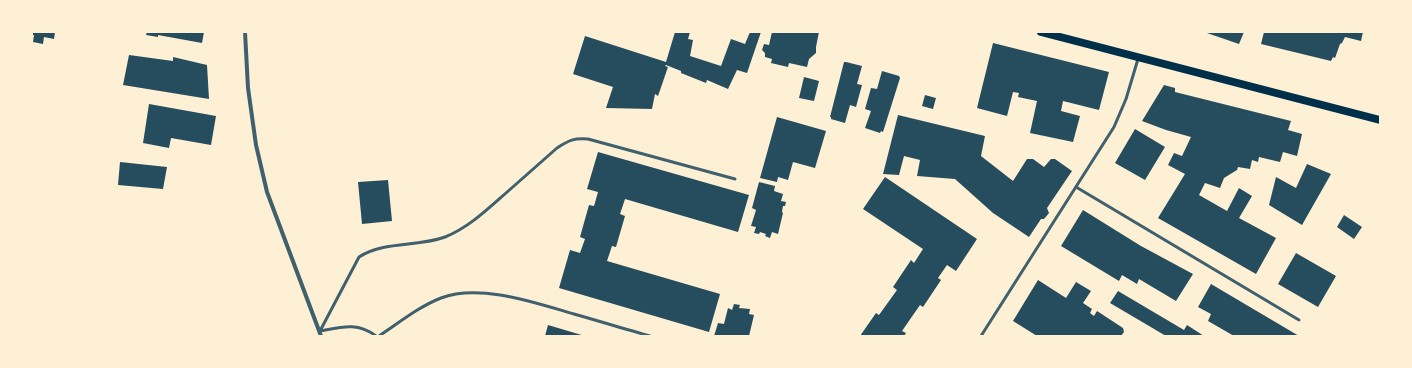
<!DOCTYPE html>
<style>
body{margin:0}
#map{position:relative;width:1412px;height:368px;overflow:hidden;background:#fdf0d5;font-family:"Asap Condensed",sans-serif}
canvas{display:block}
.frame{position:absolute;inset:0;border:33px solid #fdf0d5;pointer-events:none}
</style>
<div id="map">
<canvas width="1412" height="368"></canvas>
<div class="frame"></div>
</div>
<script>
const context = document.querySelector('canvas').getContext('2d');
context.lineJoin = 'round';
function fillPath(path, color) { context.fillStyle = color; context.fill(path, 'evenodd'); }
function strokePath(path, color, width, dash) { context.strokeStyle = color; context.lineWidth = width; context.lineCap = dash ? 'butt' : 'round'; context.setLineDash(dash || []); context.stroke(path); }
const building = new Path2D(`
 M32,32H55L54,39L44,37L43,44L33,42L34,35H32Z
 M147,32H204L202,43L158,35V37L146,35Z
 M675,32H690L688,39L693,40L690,56L721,66L731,39L745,44L750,32H761L747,73L737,70L728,89L707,80L706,83L681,73V71L666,65L665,66L668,67L658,96L655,94L652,109L606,108L613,87L573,74L585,36L666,62Z
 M772,32H819L816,47V53L809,59L807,67L789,63L788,67L771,63L772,59L765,57V53L762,50L764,44L769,45Z
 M1204,32H1244L1239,44Z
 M1264,32H1363L1361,41L1345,37L1342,43L1340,44L1335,58L1333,57L1331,61L1261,44Z
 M993,43L1109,72L1099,110L1063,101L1061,111L1080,116L1073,142L1030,133L1037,101L1018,97L1019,93L1013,92L1007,116L977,108Z
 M129,55L173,61V57L207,65L209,99L123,85Z
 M844,62H846L862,66L857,84L862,85L856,107L850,105L845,123L831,119V117H830Z
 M882,71L899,76L900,78L883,132L881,131L880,133L865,128L871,111L865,109L871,88L877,89Z
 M804,77L819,81L814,101L799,98Z
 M1164,85L1175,88V92L1291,121L1288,130L1302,134L1297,156L1283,152L1280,162L1259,157L1258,162L1252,160L1250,169L1238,167L1237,170L1224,178L1220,188L1205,183L1199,195L1227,211L1239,188L1252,196L1239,218L1276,238L1256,274L1158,218L1185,174L1168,165L1174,153L1182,156L1191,137L1166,130L1142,121Z
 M925,95L936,98L933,109L922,106Z
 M149,104L216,116L211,145L171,138L169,148L143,143Z
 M898,115L985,136L981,156L1013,181L1027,159H1033L1044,167L1051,159H1055L1072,171L1047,208L1049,213L1044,219H1041L1029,237L993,213L955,179L917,176L920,160L904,156L899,175L883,174Z
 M777,117L826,131L815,168L793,162L788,180L778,177L777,182L760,178Z
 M1135,129L1165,147L1145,180L1115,163Z
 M598,152L749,195L738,232L625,199L620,214L625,216L616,247L612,246L607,261L720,294L709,332L559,288L570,250L580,253L585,239L580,237L589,205L594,206L598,192L587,189Z
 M120,162L167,167L163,189L118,185Z
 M1307,164L1331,174L1302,225L1269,205L1276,177L1296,188Z
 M885,177L977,239L956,271L947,265L938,278L941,280L923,307L920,305L902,331L906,333L904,336H860L876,313L879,315L897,290L893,287L911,260L914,263L923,249L863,209Z
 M388,180L392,221L362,224L358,182Z
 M759,182L775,186L774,191L783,194L781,201L786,202L785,206H783L782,212L783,213L778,234L772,232L770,238L765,236L766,234L760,232L759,234L754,233L756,227L751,226L756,210L752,208Z
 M1083,210L1141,246L1193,274L1176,301L1139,279L1137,284L1122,275L1119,281L1061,246Z
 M1344,215L1362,227L1354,239L1337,227Z
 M1296,253L1336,276L1318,307L1278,284Z
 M1038,280L1066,298L1076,282L1091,291L1083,303L1092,309L1090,313L1094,316L1097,311L1123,328L1124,332L1121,336H1037L1013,321Z
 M1211,284L1299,336H1234L1208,321L1211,314L1198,307Z
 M1118,291L1184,330L1187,325L1204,336H1166L1110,303Z
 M734,304L740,305L739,308L750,309L749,314L754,315L749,336H714L718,323L724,324L728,308L732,310Z
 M548,325L585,336H545Z`);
const service = new Path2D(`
 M1076,187L1299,320
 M320,331L359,257C383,241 418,247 445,237C468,228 488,209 506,193C523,178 540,163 557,148C569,140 574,138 588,139L735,179
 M320,331C342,327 357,322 376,336
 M379,336C399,323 418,307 441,298C479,283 536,303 574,314C599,321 624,329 650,336
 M981,336L1114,127L1126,99L1138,59`);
const minor = new Path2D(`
 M245,32L248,88L256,145L267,192L321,336`);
const secondary = new Path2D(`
 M1041,32L1380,120`);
fillPath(building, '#264d5e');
strokePath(service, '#3f606c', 3);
strokePath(minor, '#3f606c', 4);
strokePath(secondary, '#003049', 8);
</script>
